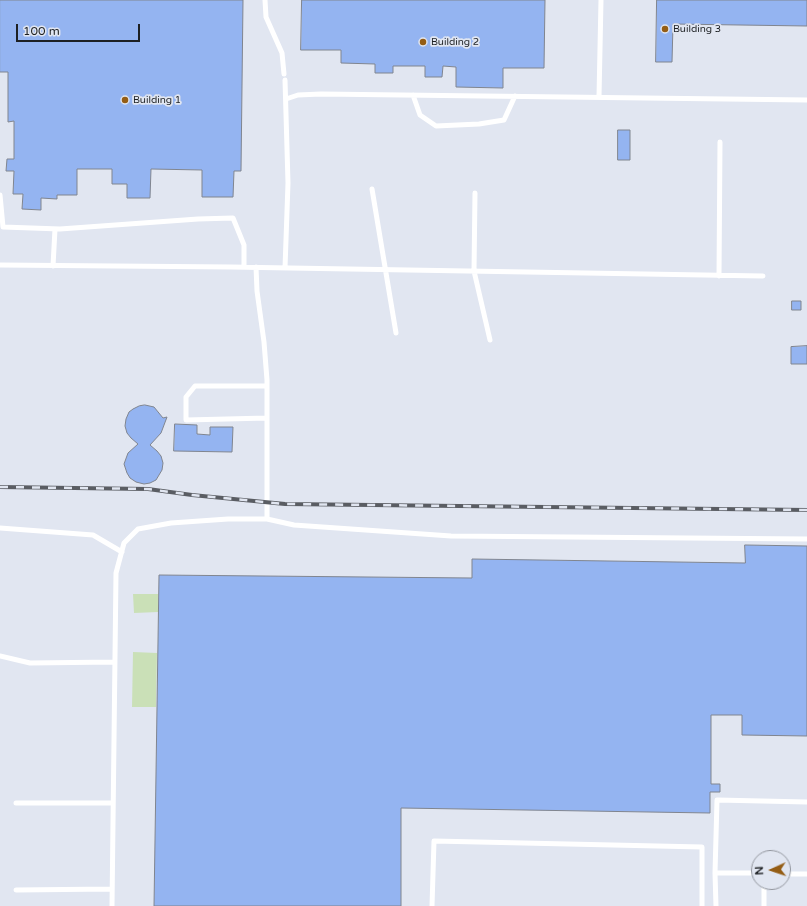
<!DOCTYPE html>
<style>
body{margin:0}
#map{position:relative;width:807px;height:906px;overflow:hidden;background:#e1e6f1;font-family:"Varela Round",sans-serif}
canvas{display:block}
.north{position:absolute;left:751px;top:850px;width:40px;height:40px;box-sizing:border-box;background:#e1e6f1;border:1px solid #93979f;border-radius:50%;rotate:267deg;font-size:11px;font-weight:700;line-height:16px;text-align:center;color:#1d2023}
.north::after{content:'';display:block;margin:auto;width:14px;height:18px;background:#945d15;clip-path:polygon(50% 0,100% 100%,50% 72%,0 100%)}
.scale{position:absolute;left:16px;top:24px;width:124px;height:18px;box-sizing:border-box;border:2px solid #1d2023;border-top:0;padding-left:5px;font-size:12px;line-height:14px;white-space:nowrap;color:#1d2023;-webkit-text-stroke:3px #e1e6f1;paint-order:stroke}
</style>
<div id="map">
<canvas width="807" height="906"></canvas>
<div class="north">N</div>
<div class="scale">100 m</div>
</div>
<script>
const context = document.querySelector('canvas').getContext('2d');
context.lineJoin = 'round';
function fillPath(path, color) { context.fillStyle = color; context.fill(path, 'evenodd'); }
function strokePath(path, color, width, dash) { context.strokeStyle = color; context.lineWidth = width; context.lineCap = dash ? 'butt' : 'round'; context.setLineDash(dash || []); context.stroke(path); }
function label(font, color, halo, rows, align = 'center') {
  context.font = font + ' "Varela Round",sans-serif'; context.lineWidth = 3.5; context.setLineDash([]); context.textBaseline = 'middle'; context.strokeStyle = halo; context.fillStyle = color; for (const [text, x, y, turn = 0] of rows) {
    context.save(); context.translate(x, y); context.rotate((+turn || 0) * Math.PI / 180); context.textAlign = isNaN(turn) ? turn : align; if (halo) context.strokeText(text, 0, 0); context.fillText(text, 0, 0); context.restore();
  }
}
const green = new Path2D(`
 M133,594H158V612L134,613Z
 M133,652L157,653L156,707H132Z`);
const building = new Path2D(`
 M0,0H243L241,171H234L233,197H202V170L151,169L150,198H127V184H112V169H77V195H57V199L41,198V210L22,209L23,194H13L14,171H6L7,159H14V121L8,122V72H0Z
 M302,0H545L544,68H503V88L456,87V67L443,66L442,77H425V66H393V73H375V64L341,63V50H301Z
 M657,0H807V26L673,24L672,62H656Z
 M618,130H630V160H618Z
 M792,301H801V310H792Z
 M807,346V364H791V347Z
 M145,405L154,407L163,418L167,417L161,433L150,445L157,451L161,456L163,463L162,470L156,480L150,483L144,484L136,482L130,478L127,473L124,464L128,453L138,444L131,438L127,433L125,426L126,419L129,412L133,409L139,406Z
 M175,424L197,425V434L210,435V427H233L232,452L174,451Z
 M745,545L807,546V736L742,735V715H711V784H720V792H710V813L401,808V906H154L159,575L472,578V559L745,563Z`);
const service = new Path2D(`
 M265,0L266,17L282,53L284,74
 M285,80L288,183L285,268
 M413,95L420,115L436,126L479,124L504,120L515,96
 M599,97L601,0
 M286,99L298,95L321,94L807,100
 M372,189L396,333
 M475,193L474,271L490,340
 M0,195L3,227L60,229L198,219L233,218L244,245V267
 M0,265L231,267L763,276
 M53,266L55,229
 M256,267L257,291L264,342L267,380V519L294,525L451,536L807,539
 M719,276L720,142
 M267,418L186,420V397L195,386H267
 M0,528L93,535L122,552
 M0,656L30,663L115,662
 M16,803H113
 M715,873H759
 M783,874H807
 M16,890L112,889
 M112,906L116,573L124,543L138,529L171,523L228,519H267
 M432,906L434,841L702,847V906
 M716,906L715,873L717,800L807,802
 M764,906V882`);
const rail = new Path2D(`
 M0,487L148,489L192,495L285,504L807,510`);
const markers = [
 [665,29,4,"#945d15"],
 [423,42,4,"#945d15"],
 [125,100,4,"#945d15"]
];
const poiNames = [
 ["Building 3",673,29],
 ["Building 2",431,42],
 ["Building 1",133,100]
];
fillPath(green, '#cae0b7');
fillPath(building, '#94b4f1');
strokePath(building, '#80858f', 1);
strokePath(service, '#fff', 5);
strokePath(rail, '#5a5d63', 4);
strokePath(rail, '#e1e6f1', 2.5, [8]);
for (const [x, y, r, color] of markers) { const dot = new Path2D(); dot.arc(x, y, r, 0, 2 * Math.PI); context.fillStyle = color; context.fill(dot); strokePath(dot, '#e1e6f1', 1.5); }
label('10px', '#1d2023', '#e1e6f1', poiNames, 'left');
</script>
